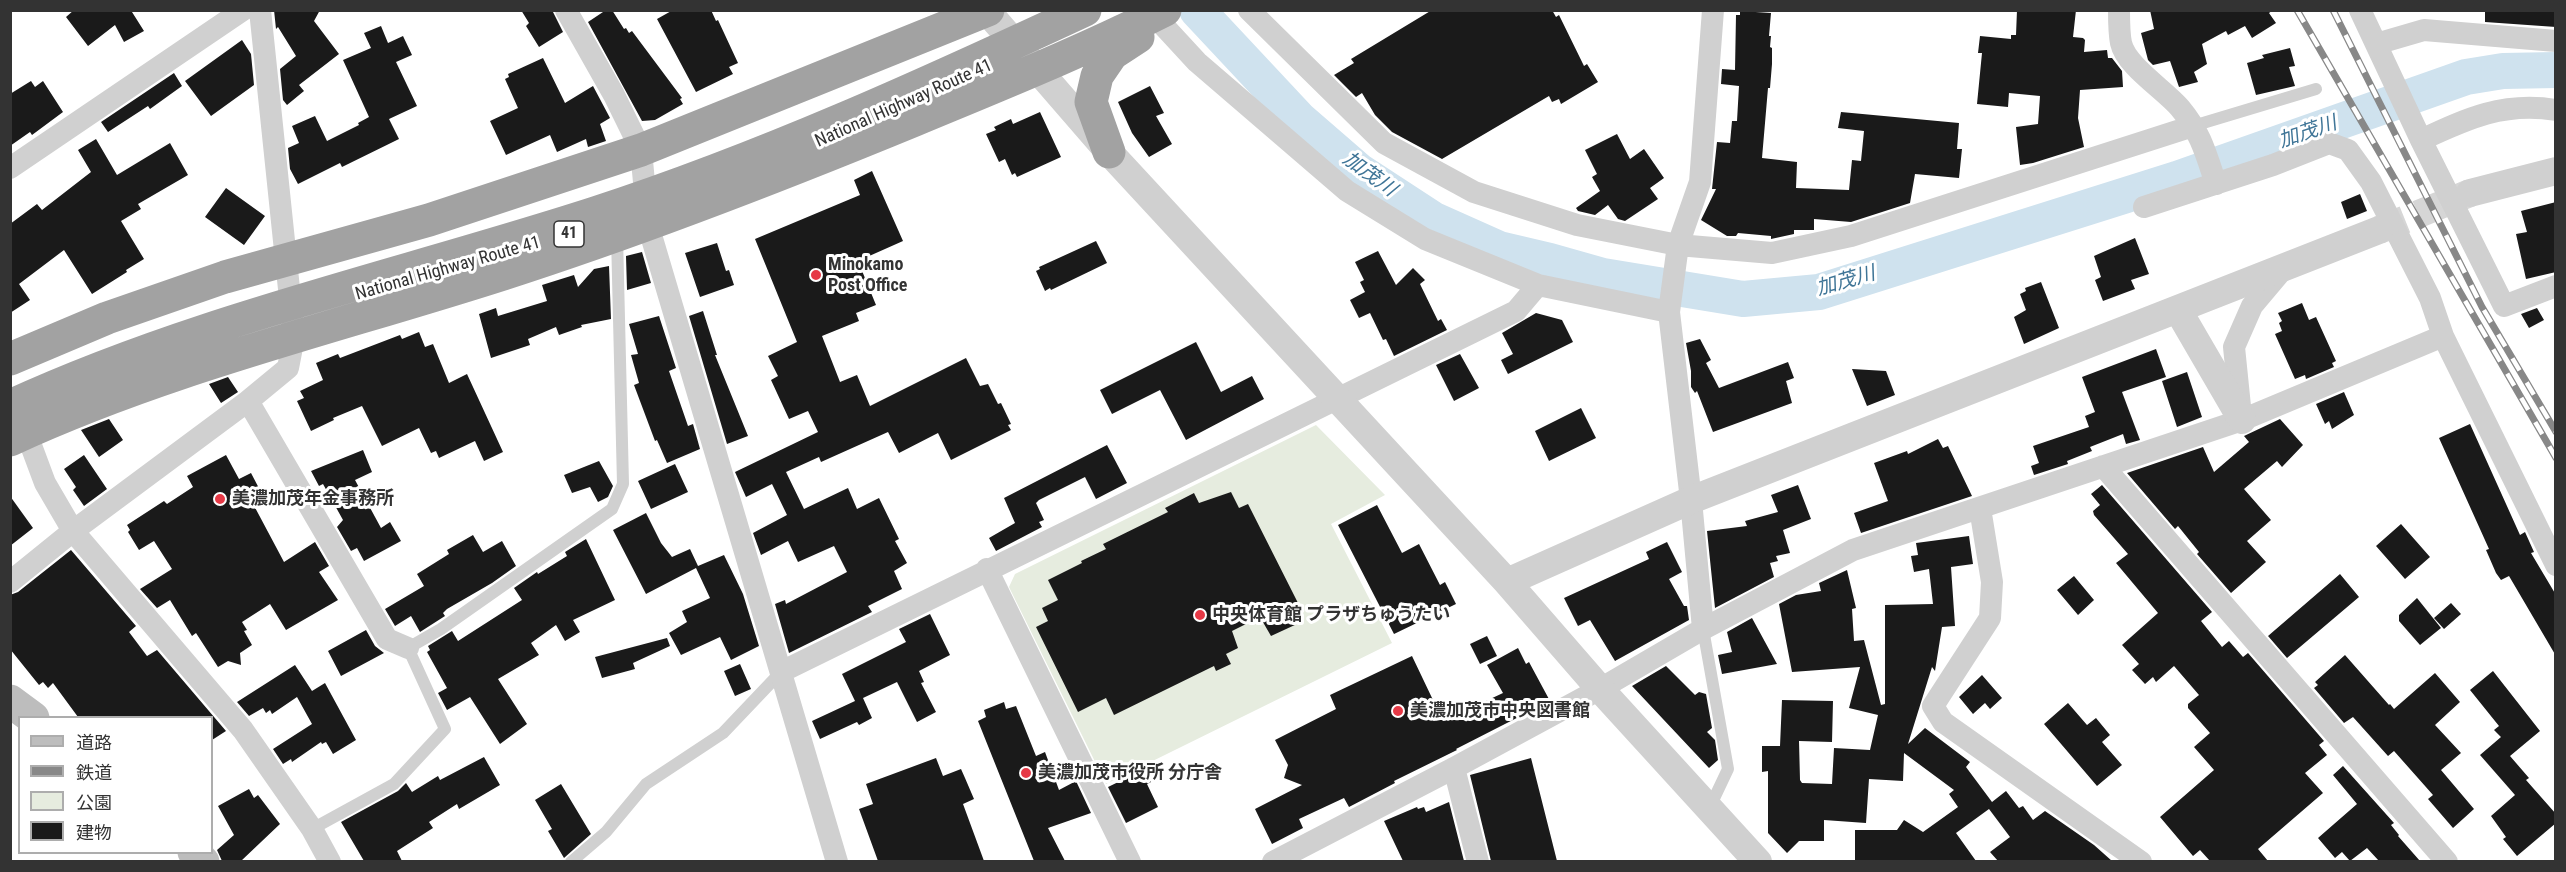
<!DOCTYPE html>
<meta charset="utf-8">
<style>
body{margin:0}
#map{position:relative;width:2566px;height:872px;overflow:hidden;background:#fff;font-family:"Roboto Condensed","Noto Sans JP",sans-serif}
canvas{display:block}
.frame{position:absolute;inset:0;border:12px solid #333;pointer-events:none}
.legend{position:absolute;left:18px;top:716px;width:195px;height:138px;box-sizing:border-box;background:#fff;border:2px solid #adadad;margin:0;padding:8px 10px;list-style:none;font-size:18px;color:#333}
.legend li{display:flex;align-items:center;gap:12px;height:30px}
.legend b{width:30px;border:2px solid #adadad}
</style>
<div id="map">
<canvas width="2566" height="872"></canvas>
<div class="frame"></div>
<ul class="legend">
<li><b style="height:8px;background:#bdbdbd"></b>道路</li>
<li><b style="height:8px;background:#888"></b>鉄道</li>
<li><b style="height:16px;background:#e6ecdf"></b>公園</li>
<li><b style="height:16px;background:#1a1a1a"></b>建物</li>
</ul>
</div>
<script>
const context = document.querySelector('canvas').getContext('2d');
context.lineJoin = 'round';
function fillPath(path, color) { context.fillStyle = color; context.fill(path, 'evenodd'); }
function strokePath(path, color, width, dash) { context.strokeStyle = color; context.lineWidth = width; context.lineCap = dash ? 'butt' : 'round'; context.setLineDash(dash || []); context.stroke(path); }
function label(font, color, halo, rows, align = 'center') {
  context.font = font + ' "Roboto Condensed","Noto Sans JP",sans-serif'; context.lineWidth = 6; context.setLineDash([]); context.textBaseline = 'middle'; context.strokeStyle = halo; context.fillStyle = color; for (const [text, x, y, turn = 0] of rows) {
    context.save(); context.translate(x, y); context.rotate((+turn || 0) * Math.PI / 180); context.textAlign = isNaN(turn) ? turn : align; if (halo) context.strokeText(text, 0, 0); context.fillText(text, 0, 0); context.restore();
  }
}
const green = new Path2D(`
 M1316,425L1385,495L1331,524L1392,643L1106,784L1009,587L1015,574Z`);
const river = new Path2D(`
 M1197,10L1299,119L1359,171L1434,220L1499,249L1550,261L1603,276L1743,299L1819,292L2177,179L2466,77L2503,71L2556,70`);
const building = new Path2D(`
 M74,10H134L132,12L144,31L124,42L115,25L88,46L66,17Z
 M274,10H320L314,21L339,54L299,85L304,91L287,105L283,100L280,69L296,56L278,27L276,29Z
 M521,10H552L563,32L539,47L526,26L529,23Z
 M606,10H612L624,29L626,28L629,33L632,31L682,98L680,99L683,104L655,120L642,121L588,22Z
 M673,10H711L716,21L718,20L738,63L729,67L733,74L696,92L657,19Z
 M1432,10H1552L1556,17L1559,15L1584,66L1587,64L1598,82L1561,104L1559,99L1552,102L1549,96L1442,159L1392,132L1375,115L1362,93L1356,97L1334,75L1354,63L1351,59Z
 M2017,10H2076L2073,37L2083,38L2085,40L2084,52L2107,50L2108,58H2112L2122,71L2123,87L2080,90L2078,118L2084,147L2033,163L2020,165L2016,127L2038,124L2040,96L2009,93L2008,107L1977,104L1982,53H1978L1980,36L2011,39V35H2016Z
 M2150,10H2273L2269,13L2276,23L2252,38L2245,26L2228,35L2226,31L2202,44L2207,64L2194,72L2198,82L2179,87L2170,61L2153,65L2148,60L2141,33L2154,29Z
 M2485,10H2556V27L2485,22Z
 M1740,11L1771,13L1769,36H1771L1770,47L1772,48V64L1770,88H1768L1762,158L1797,162L1796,188L1849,190L1852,160L1861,161L1864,131L1838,128L1841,112L1959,123L1957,149H1962L1959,178L1915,174L1910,203L1851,222L1814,219V230H1794V234L1771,239V236L1738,233L1736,236H1727L1701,220L1716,189H1712L1717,142L1730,143L1732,121H1737L1739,86L1721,84L1722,69L1735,70L1736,15H1740Z
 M381,26L388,43L403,36L412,55L396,62L417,106L389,119L399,139L342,167L340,163L298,184L290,169L288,148L299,143L292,126L315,116L327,141L359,125L358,123L369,117L343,60L371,48L364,33Z
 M242,40L251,54L254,85L211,116L185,81Z
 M2290,48L2295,66L2289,67L2295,86L2256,95L2247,63L2264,58L2262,55Z
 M543,58L565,103L593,86L610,118L600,124L606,141L588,147L586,139L557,152L550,135L506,155L490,121L518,108L505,79L509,77L508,74Z
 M174,73L182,86L150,109L148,106L108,132L101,122Z
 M31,81L35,87L43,81L63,112L32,135L30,132L10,146V94Z
 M1150,86L1164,113L1156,116L1172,144L1149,157L1132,133L1118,102Z
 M1040,112L1061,157L1017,177L1015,173L1012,175L1005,159L999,162L986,134L996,130L994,127L1011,119L1013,124Z
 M1617,134L1630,159L1644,149L1664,178L1650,188L1658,199L1625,221L1618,219L1608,205L1595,215L1578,211L1576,208L1600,191L1592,177L1597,174L1585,150Z
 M96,139L117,175L170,143L188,175L138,204L141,209L121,221L144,259L126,270L127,272L92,294L64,250L19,284L30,300L10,313V224L37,204L42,210L91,172L78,150Z
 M872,171L903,241L858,261L876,305L856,313L859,321L822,336L840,382L857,375L870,406L966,358L980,386L988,384L998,404L1001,403L1011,424L1008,425L1011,430L951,460L938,433L899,453L888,432L821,462L819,457L786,472L804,509L848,488L857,509L879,498L899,539L895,541L907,563L894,571L902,589L868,606L872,612L789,653L775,604L785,600L786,604L847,572L834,546L798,562L788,541L761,555L753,533L787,515L772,484L746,497L735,472L818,432L808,411L789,419L771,380L778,376L768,356L797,342L755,239L860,195L854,180Z
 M226,188L265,216L244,245L205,217Z
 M2360,194L2367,211L2347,219L2341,202Z
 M2556,202V272L2526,279L2516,234L2527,232L2521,211Z
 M2135,238L2149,274L2131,280L2135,289L2103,301L2095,280L2101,277L2094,256Z
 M1096,241L1107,263L1051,290L1050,288L1045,291L1036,271L1040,269L1039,267Z
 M717,243L726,271L729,270L734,285L700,297L685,253Z
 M1378,251L1396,285L1413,268L1425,280L1420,284L1438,321L1441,319L1447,330L1394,356L1386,339L1383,340L1370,313L1359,318L1350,300L1365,292L1360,282L1364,280L1355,262Z
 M642,252L651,283L627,290L626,256Z
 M609,266L611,319L581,325L582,327L559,335L556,327L528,339L530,345L491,358L479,314L496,308L498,316L547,301L542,285L574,275L578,287L594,269Z
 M2041,282L2059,328L2024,344L2014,317L2026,310L2020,294L2026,291L2025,288Z
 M2302,303L2309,320L2316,317L2336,361L2332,363L2334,367L2306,379L2305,375L2295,379L2275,334L2282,331L2279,323L2282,321L2278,313Z
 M2537,308L2544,320L2529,328L2521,314Z
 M703,311L717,355H715L748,436L727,444L689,316Z
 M1536,313L1562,320L1573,342L1508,374L1501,360L1513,354L1502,333Z
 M659,316L676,368L669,371L688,426L693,424L700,449L667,463L657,440L655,441L634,385L639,383L631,355L638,354L629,324Z
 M419,332L425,347L433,344L449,383L467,374L503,452L484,461L475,441L439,458L436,451L431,453L419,428L382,446L362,406L333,418L334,420L311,431L297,401L304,398L300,391L323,380L316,363L338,354L340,358L400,335L402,339Z
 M1700,339L1711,360L1706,363L1719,388L1788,362L1794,378L1786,381L1792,403L1713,432L1697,391L1695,393L1691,387V371L1686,343Z
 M1196,342L1221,392L1252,376L1264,399L1186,440L1160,390L1112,414L1100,390Z
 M2156,349L2166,377L2122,392L2140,440L2126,444L2123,434L2090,447L2092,451L2067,461L2068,464L2034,475L2031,466L2039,463L2033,446L2089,427L2085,416L2095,412L2082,377Z
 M1460,354L1479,388L1454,401L1436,365Z
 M1852,369L1886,371L1895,395L1867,406Z
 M2187,372L2202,417L2177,427L2162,381Z
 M228,377L238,392L221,403L209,384Z
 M2344,392L2354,415L2332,429L2329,421L2325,424L2316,404Z
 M1581,408L1596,438L1549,461L1535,431Z
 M109,419L123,440L99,457L81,430Z
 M2280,419L2303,445L2282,467L2277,461L2244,489L2271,520L2247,541L2266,562L2231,593L2197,554L2199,552L2178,526L2175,529L2127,473L2203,447L2214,472L2249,442L2244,436Z
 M2470,424L2520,535L2525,532L2534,552L2531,553L2556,595V656L2509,576L2501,580L2496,573L2486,550L2489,549L2439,438Z
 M1938,439L1943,448L1948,446L1972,496L1861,533L1854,513L1888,501L1874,463L1907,451L1908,454Z
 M1107,445L1127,483L1096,499L1085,477L1039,500L1036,503L1044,520L1039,522L1042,527L996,551L989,538L1015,523L1004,498Z
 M363,450L372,472L355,480L381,528L390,522L401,541L364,561L357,548L351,551L337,527L343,520L323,484L319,486L311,471Z
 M84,455L107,489L84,506L73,490L76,487L64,469Z
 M226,455L239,479L251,473L262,494L251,500L284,562L315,542L329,566L319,572L338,600L286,630L270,604L242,622L247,630L244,631L252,645L240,653L241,665L228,661L218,667L196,633L192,636L170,600L157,608L140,589L172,569L154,541L139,550L128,532L130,530L127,525L164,501L167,504L193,487L187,476Z
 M599,461L613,486L608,497L598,502L590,487L572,493L564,475Z
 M675,464L688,492L651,509L638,481Z
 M1798,485L1811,519L1783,530L1790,553L1776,556L1778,561L1770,563L1774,577L1715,608L1707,531L1747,526L1745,521L1778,512L1771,495Z
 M2102,485L2212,612L2201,621L2222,647L2229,641L2243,657L2248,653L2324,741L2319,745L2327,755L2305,773L2323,793L2258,849L2268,861H2210L2200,850L2193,856L2160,817L2214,770L2194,747L2210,733L2188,708V704L2199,695L2174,666L2156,682L2153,677L2145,684L2132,670L2139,664L2122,645L2158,613L2116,563L2128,554L2094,515L2093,511L2100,505L2091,494Z
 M1231,492L1239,508L1248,504L1298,603L1289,607L1297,624L1271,636L1260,617L1232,631L1238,648L1226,654L1231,664L1216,671L1214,666L1114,715L1106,698L1078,712L1036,627L1048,621L1042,608L1058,600L1048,580L1082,563L1081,561L1106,549L1103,544L1168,512L1165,508L1194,493L1199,503Z
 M10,496L33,528L10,546Z
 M1377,505L1402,553L1419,544L1440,585L1445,582L1456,604L1394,634L1338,525Z
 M646,513L661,543L672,557L690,549L698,566L724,555L743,594L759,646L731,660L720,637L681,655L669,633L687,622L682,611L710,598L696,568L646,594L613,530Z
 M2401,524L2430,557L2405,579L2376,546Z
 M473,535L483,552L502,541L516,566L492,583L447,609L443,613L445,616L420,632L411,616L395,626L385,609L424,586L417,574L449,554L447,550Z
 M1969,536L1973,564L1951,567L1955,626L1942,627L1935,671L1932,667L1908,744L1925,728L1970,762L1966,767L1992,802L2006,791L2019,808L2023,806L2033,820L2045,811L2094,845L2112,861H1998L1990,852L2010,837L1989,809L1956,833L1976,861H1855V830H1897L1904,820L1923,832L1958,807L1949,794L1954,790L1904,753L1903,781L1869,779L1866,823L1824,820V841H1799L1787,853L1768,833V771L1762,772V746H1780L1782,700L1833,701L1832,742L1799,741L1800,780L1802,783L1832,784L1834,748L1870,750L1878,715L1849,708L1860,667L1792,672L1779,604L1796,595L1821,591L1819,583L1847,570L1856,608L1852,609L1854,641L1864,640L1881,705L1885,704V605L1933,604L1929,569L1914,572L1911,556L1918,555L1916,543Z
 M586,539L615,600L573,620L580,632L565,641L556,625L531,643L539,655L498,679L527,724L500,744L470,697L447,710L438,693L447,688L427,652L430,650L428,646L452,631L458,641L522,600L514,588L537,572L538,574L567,556L565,552Z
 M1667,542L1682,572L1669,579L1684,606H1687L1689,620L1615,661L1590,620L1578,626L1564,598L1649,559L1646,552Z
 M71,550L136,626L129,632L147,656L157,650L226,731L212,740V717H78L53,683L48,688L43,682L39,685L10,649V595L18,592Z
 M2340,574L2359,597L2287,658L2268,636Z
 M2074,576L2094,600L2078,615L2057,590Z
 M2417,598L2441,628L2420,645L2399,621V615Z
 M2451,603L2461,614L2444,629L2434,618Z
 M930,614L950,655L919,671L924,682L921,683L936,712L917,722L897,682L863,698L872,718L859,725L857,722L820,739L812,721L855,701L842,674L906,642L899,629Z
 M1752,618L1777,664L1722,674L1718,655L1732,652L1727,632Z
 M366,630L375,646L384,653L341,676L328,651Z
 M1487,636L1497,656L1480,664L1470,644Z
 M667,638L670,646L633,663L635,669L602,678L595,657Z
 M1518,648L1526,664L1529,662L1550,701L1456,749L1457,750L1394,781L1395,783L1349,807L1344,798L1299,819L1303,828L1272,844L1255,809L1302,785L1284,778L1288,765L1275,740L1336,709L1330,695L1412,656L1443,721L1503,693L1487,665Z
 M2345,655L2389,705L2390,704L2394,709L2435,673L2460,702L2435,725L2461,753L2441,770L2474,809L2453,828L2428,799L2433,795L2394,751L2388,756L2353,717L2344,723L2314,688L2318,685L2315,682Z
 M740,664L751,689L735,696L724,671Z
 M295,665L312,691L325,683L356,740L333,754L326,742L322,744L321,742L292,762L291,759L283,764L273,749L312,724L297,697L272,714L270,710L266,713L263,708L249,716L237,702Z
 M1666,666L1695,695L1699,692L1706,694L1712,728L1707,732L1715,740L1718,760L1709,768L1632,686Z
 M2493,671L2540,731L2510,756L2529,778L2526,780L2556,814V823L2517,856L2503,839L2506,837L2491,816L2515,795L2480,755L2501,737L2494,730L2499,726L2470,690Z
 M1982,675L2002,698L1990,709L1985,703L1973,714L1959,697Z
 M1004,702L1006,709L1016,706L1036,756L1045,752L1059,790L1076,781L1091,813L1048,828L1065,861H1034L978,721L986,717L984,710Z
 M2068,703L2087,725L2096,718L2110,735L2102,742L2122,765L2097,786L2044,724Z
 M484,757L500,785L459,809L457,804L429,822L433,828L397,851L402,861H364L341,822L398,791L406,783L412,792L438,776L440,780Z
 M936,758L943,776L961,769L965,778L974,799L963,804L984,861H878L859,809L873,804L866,784Z
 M1531,758L1557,861H1491L1470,775Z
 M2343,766L2394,823L2391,825L2399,835L2398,836L2420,861H2379L2367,848L2350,861L2342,852L2335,858L2318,838L2357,804L2333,775Z
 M1145,769L1151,782L1147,784L1158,807L1126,823L1108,787Z
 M561,784L591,834L564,858L548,831L552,829L535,800Z
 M249,789L254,798L258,795L280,824L241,861H222L217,850L234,835L218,806Z
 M1449,802L1464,861H1403L1384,821L1417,807L1418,809L1424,807L1426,812Z`);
const tertiaryTunnel = new Path2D(`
 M2379,230L2470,193`);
const service = new Path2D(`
 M2193,126L2316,89
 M1703,629L1728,769L1710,807
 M312,829L394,784L445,729L408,648L441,629L612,509L623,484L617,236
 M571,862L606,832L646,784L723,733L781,672`);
const minor = new Path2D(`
 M566,10L614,95L641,150L648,225L837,862
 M1149,10L1197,62L1347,191L1425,239L1538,285L1669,312
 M1249,10L1384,143L1474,192L1577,225L1678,245L1772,253L1851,236L2193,126
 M2119,10C2119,21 2119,33 2121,43C2126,66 2165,90 2180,108C2201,133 2206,154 2216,184
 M2360,10L2421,140L2504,306L2556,286
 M2376,44L2424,30L2556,41
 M2421,140C2466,119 2504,101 2556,110
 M10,168L243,10
 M2144,207L2273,165L2329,143L2348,150L2371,182L2430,298L2443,336
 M248,401L387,639L408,648
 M2241,416L2234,347L2252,306L2284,268
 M19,422L26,432L45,483L73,531L243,730L312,829L330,862
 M2103,466L2447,862
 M1980,508L1992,582L1990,618L1933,706L1943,722L2141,862
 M987,569L1130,862
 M10,582L73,531L248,401L288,368L294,337L260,10
 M1703,629L1691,500L1669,312L1678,245L1700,182L1713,10
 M781,672L1516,311L1538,285
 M1454,768L1478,862
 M1273,862L1454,768L1600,689L1703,629L1853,550L2242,420L2443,336L2556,565`);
const tertiary = new Path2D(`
 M986,10L1109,152L1507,582L1600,689L1758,862
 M2470,193L2556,171
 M2178,310L2242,420
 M1507,582L1691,500L2379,230`);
const secondary = new Path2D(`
 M10,701L33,718
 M194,852L203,862`);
const trunk = new Path2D(`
 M1109,152L1091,102L1097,76L1112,54L1138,37
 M10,359L107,318L225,277L429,220L641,150L988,10
 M10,406C197,320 400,276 595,213C764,158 924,85 1085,10
 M10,440C168,367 338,327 503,274C643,229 779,176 915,120C999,85 1084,51 1165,10`);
const rail = new Path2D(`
 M2297,10L2556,458
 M2333,10L2482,307L2556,432`);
const markers = [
 [816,275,6,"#e63946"],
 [220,499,6,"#e63946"],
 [1200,615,6,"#e63946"],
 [1398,711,6,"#e63946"],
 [1026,773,6,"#e63946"]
];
const shields = [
 [569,234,30]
];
const shieldNames = [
 ["41",569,234]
];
const streetNames = [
 ["National Highway Route 41",904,104,-24],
 ["National Highway Route 41",448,269,-16]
];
const poiNames = [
 ["Minokamo",828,265],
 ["Post Office",828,286],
 ["美濃加茂年金事務所",232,499],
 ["中央体育館 プラザちゅうたい",1212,615],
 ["美濃加茂市中央図書館",1410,711],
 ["美濃加茂市役所 分庁舎",1038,773]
];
const waterNames = [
 ["加茂川",2308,133,-19],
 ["加茂川",1369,175,36],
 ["加茂川",1846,282,-16]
];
fillPath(green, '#e6ecdf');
strokePath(river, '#cfe2ee', 36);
fillPath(building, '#1a1a1a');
strokePath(tertiaryTunnel, '#d6d6d6', 28, [28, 14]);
strokePath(service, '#d0d0d0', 12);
strokePath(minor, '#d0d0d0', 22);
strokePath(tertiary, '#d0d0d0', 28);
strokePath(secondary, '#bdbdbd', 33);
strokePath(trunk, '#a2a2a2', 33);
strokePath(rail, '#888', 7);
strokePath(rail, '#fff', 4.5, [14]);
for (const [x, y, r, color] of markers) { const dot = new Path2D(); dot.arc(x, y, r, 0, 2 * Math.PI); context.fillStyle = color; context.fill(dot); strokePath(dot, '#fff', 2); }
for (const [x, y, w] of shields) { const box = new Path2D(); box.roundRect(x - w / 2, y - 13, w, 26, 4.5); context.fillStyle = '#fff'; context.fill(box); strokePath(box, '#333', 1.5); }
label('bold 16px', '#333', null, shieldNames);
label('18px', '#333', '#fff', streetNames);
label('bold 18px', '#333', '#fff', poiNames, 'left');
label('italic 20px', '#3f7597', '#fff', waterNames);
</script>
